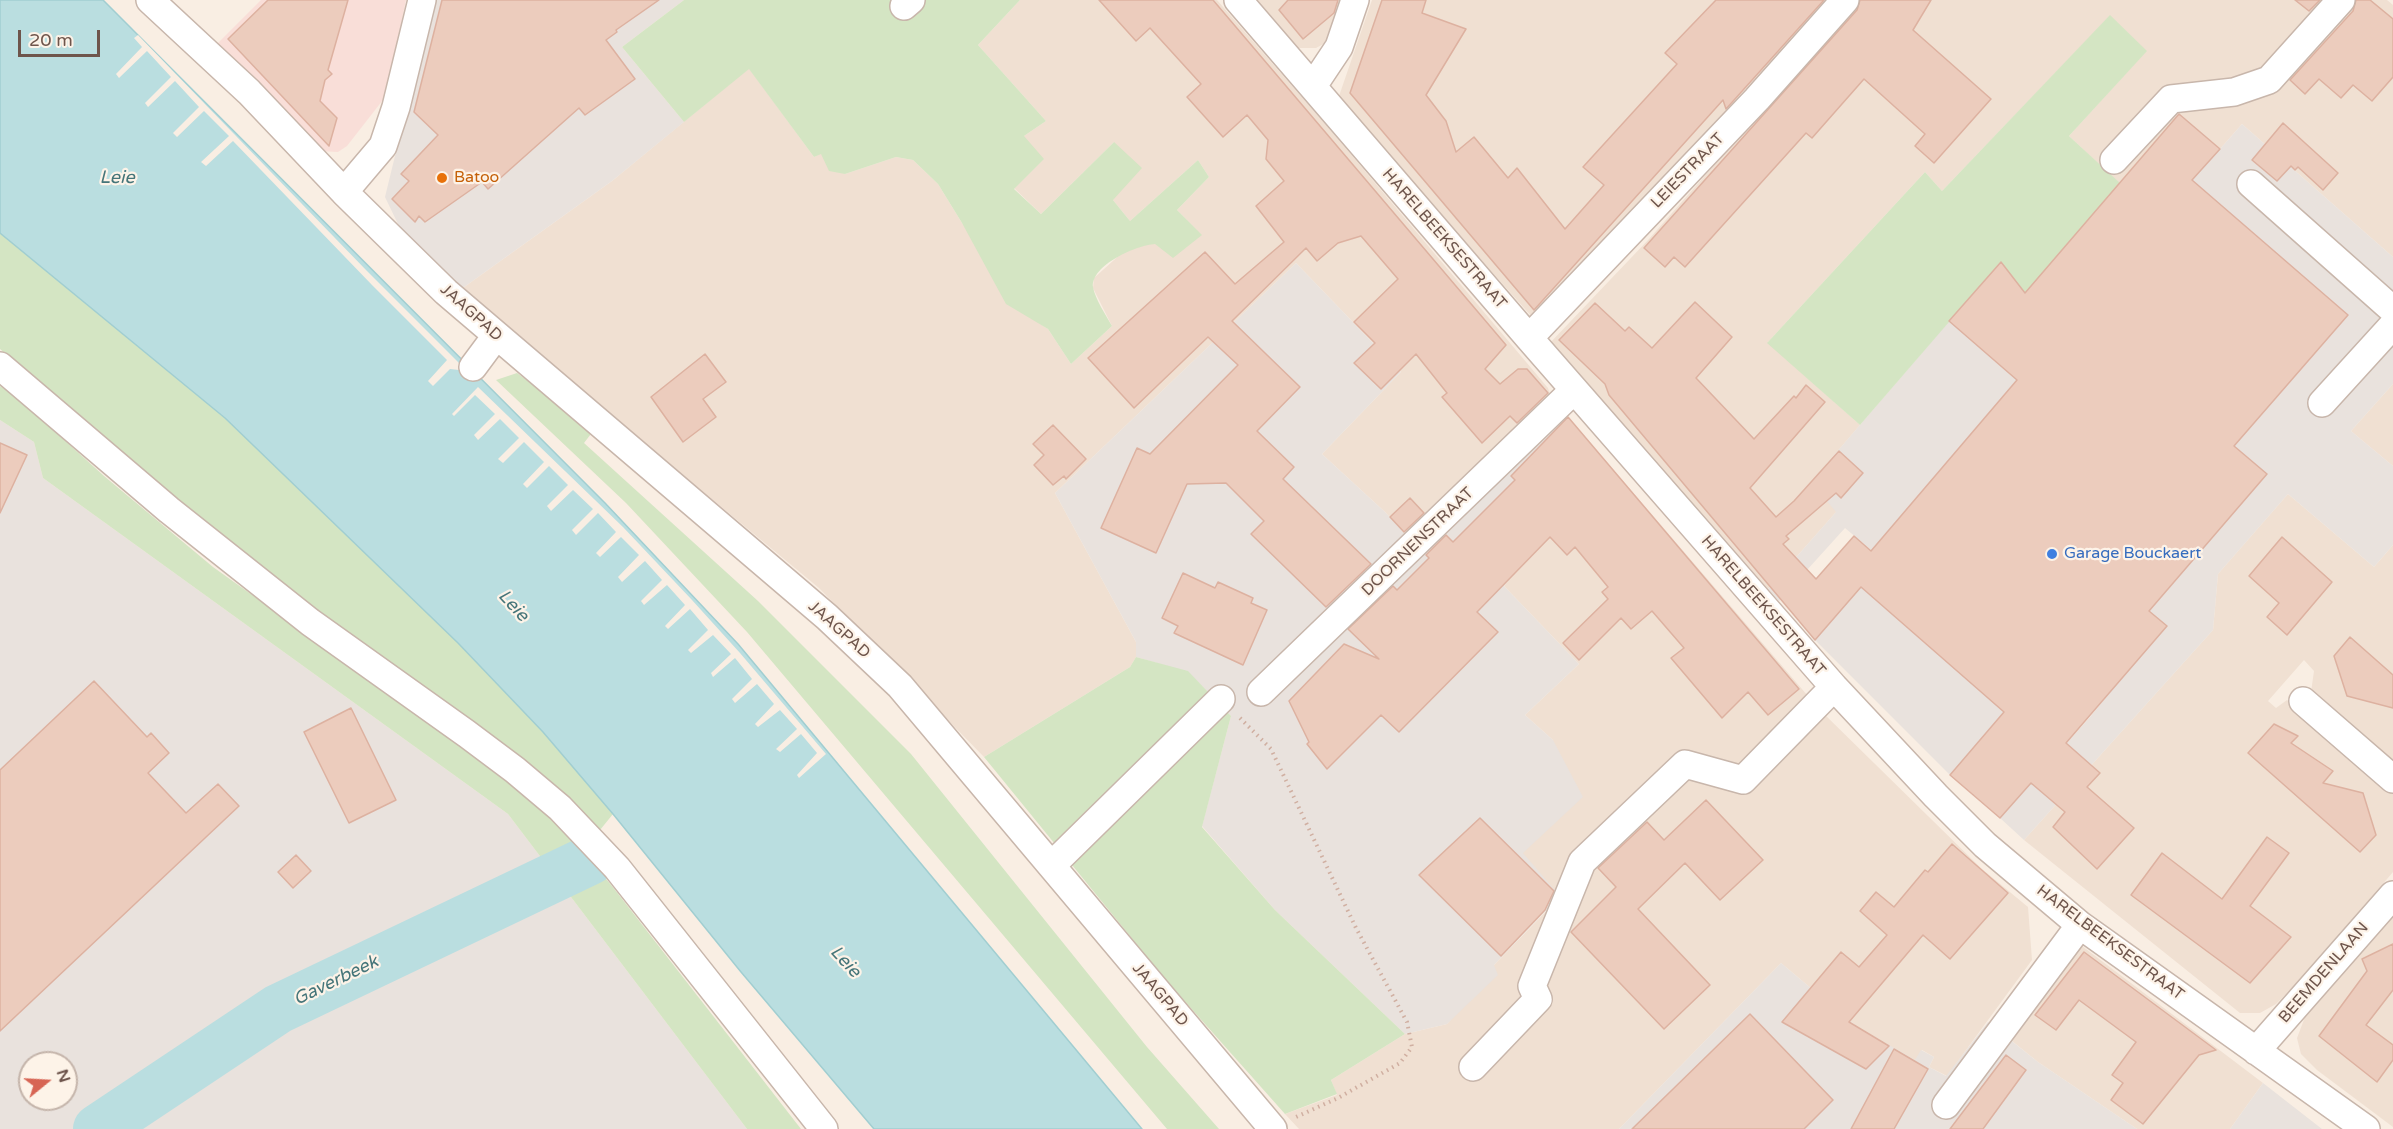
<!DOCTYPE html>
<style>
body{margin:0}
#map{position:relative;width:2393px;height:1129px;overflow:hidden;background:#f9eee3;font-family:"Varela Round",sans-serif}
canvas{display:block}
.north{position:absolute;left:18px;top:1051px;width:60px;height:60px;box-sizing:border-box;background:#fdf3e8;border:2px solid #c4b4aa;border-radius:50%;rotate:72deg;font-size:16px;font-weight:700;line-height:24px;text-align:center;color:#6e554c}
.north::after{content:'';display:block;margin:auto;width:21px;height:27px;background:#d76554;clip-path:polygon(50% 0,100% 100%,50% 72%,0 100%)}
.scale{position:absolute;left:18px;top:30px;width:82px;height:27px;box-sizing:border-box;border:3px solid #6e554c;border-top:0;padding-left:8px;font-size:18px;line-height:21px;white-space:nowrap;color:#6e554c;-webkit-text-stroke:4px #fdf3e8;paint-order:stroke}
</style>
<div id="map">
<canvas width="2393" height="1129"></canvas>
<div class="north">N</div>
<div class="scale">20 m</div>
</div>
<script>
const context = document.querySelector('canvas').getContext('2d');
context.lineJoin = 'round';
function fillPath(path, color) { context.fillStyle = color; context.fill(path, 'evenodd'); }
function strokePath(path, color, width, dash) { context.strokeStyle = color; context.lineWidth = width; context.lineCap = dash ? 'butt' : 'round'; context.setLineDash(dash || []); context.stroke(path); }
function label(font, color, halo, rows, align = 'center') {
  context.font = font + ' "Varela Round",sans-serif'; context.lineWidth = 4.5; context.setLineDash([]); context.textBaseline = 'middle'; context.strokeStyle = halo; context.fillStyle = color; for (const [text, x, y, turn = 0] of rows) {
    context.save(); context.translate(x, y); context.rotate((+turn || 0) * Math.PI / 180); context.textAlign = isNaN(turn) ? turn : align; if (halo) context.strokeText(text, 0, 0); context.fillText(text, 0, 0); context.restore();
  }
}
const residential = new Path2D(`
 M1020,0H1217L1327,126L1548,388L1552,401L1410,539L1385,512L1322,454L1401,372L1296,263L1055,493L1136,642V657L1130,667L984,757L819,588L460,290L612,181L749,68L814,157L821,153L845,174L896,157L913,160L938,184L962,223L1029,316L1048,329L1071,364L1112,326L1093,288L1094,278L1124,251L1142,245L1201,235L1177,210L1209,177L1198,160L1130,221L1113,200L1114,142L1041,214L1014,188L1024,136L1046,121L978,45Z
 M1256,0H1347L1329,41L1316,48H1297Z
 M1372,0H1830L1532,317L1338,99Z
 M1860,0H2387L2393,5V257L2242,124L2220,149L2179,114L2119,183L2069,136L2146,51L2110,16L1942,191L1925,172L1768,342L1860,425L1812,481L1837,511L1768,589L1549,344L1649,239Z
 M2393,384V466L2351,431Z
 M1569,418L1820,710L1982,869L2028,907L2032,960L1947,1076L1929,1067L1934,1057L1922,1050L1915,1061L1856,1026L1781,963L1619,1129H1299L1285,1114L1337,1095L1331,1080L1405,1034L1447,1024L1494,965L1560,897L1522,854L1553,740L1525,715L1579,664L1504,586L1513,574L1524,488L1511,476Z
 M2288,494L2374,567L2393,545V766L2311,692L2314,671L2304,660L2268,701L2276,708L2287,700L2393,791V872L2301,979L2276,1004L2260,1013H2240L2024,840L2213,630L2218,574Z
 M2393,917V1127L2317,1070L2301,1054L2297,1038L2305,1017Z
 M2082,946L2263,1083L2230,1129H2137L2038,1062L2012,1041Z`);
const commercial = new Path2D(`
 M261,0H406L386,96L347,146L338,152L318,151L217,44Z`);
const industrial = new Path2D(`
 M433,0H684L622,47L684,122L612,181L460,290L426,267L398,224L385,197Z
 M2179,114L2220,149L2242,124L2393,257V384L2351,431L2393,466V545L2374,567L2288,494L2218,574L2213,630L2024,840L2000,818L2090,717L2125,674L1996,721L1950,775L1815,640L1866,581L1871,550L1845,528L1779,601L1768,589L1836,512L1811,482L1949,321L2001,262L2026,293Z
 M1296,263L1401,372L1322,454L1385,512L1410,539L1552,401L1569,418L1511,476L1524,488L1513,574L1504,586L1579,664L1525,715L1553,740L1583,797L1523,853L1560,896L1494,965L1498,975L1447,1024L1405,1034L1275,910L1202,826L1231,716L1188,672L1136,657V642L1055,493Z
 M0,420L34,442L43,478L508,814L747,1129H0ZM30,1063H66V1099H30Z
 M1781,963L1856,1026L1915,1060L1921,1050L1934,1057L1929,1067L1946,1076L1988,1022L2038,1062L2137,1129H1619Z
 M2263,1083L2322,1129H2230Z`);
const green = new Path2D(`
 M684,0H1020L978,45L1046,121L1024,136L1044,159L1014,189L1041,214L1114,142L1142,168L1113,200L1130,221L1198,160L1209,177L1177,210L1202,235L1173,258L1155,244C1137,245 1091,265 1093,287C1095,299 1106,315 1112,326L1071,364L1048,329L1006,304L962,223L938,184L913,160L896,157L845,174L829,171L821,154L814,157L749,69L684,122L622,47Z
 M2110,15L2147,51L2069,136L2120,183L2025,293L2000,263L1860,425L1767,343L1925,172L1942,191Z
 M0,233L225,418L458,643L543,732L613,814L600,830L526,763L256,568L0,349Z
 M517,373L594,430L584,443L758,601L911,754L1147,1047L1219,1129H1167L747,632L626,503L496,380Z
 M0,386L20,400L104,476L213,567L353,667L554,817L612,886L801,1129H747L508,814L43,478L34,442L0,420Z
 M1136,657L1188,671L1231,716L1202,827L1275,910L1405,1034L1331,1080L1337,1094L1285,1114L1165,979L984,757L1130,667Z`);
const water = new Path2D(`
 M0,0H103L605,503L738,644L1142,1129H874L741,972L613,814L543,732L458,643L225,418L0,233Z`);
const pier = new Path2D(`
 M138,35L367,271L463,367L459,370L450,369L433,386L428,381L447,360L372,285L233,141L206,166L201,162L229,136L204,111L177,137L173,133L199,107L175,81L148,107L145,103L171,77L147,51L119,78L116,74L142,47L134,38Z
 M478,387L623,527L692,600L740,653L826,754L799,778L797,775L817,753L801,734L780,752L776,749L797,729L780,710L758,727L755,724L774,704L757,684L735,703L732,699L752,679L735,658L713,677L711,673L731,654L713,635L691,653L688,650L708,630L690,609L668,629L665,626L685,605L667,585L644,605L641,601L662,580L645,561L622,582L618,577L639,555L621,537L600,557L596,553L616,532L598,513L576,535L572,530L593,509L573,490L551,511L547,506L568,485L549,466L527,488L523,484L544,462L524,442L503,463L498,459L519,438L500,419L478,440L474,435L495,414L475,395L454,416L452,414Z`);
const river = new Path2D(`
 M98,1129L278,1009L590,860`);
const building = new Path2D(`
 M268,0H348L328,70L332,74L325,80L320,101L337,118L329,146L228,39Z
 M442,0H659L616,30L617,32L606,40L635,79L585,115L579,108L488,189L482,182L425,222L419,216L415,222L392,199L409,181L401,174L438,135L414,112Z
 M1099,0H1213L1506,345L1485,369L1500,384L1518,369H1527L1548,393L1517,423L1510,416L1482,443L1442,397L1447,393L1416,354L1381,389L1354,363L1375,343L1354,322L1398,279L1361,236L1338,243L1317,261L1306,248L1232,321L1300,387L1257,431L1294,467L1283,479L1371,564L1326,607L1251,534L1264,521L1226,483L1187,484L1156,553L1101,528L1137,448L1150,454L1238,365L1208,337L1134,408L1088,358L1205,252L1235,284L1284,242L1256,206L1284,181L1266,159L1268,140L1247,115L1223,137L1187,97L1201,84L1150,28L1136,41Z
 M1288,0H1338L1334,13L1303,39L1279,10Z
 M1382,0H1426L1422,13L1466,29L1426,95L1446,121L1456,152L1474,137L1508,178L1517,168L1565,229L1604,185L1583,167L1677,64L1665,53L1716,0H1824L1726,109L1723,100L1534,310L1350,93Z
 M1860,0H1931L1913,30L1991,99L1934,163L1915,146L1925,134L1864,79L1812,138L1806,133L1685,267L1674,257L1665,267L1644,248L1857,10Z
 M2295,0H2320L2309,11Z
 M2356,0H2370L2393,19V77L2372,101L2353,85L2341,98L2319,79L2305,94L2290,80L2353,11Z
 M2179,114L2220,149L2192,180L2348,315L2234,446L2267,474L2149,611L2167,626L2066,743L2100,773L2087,787L2134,828L2097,869L2053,827L2065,812L2031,783L2000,818L1950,775L2004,712L1861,587L1815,640L1609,395L1605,384L1559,340L1595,303L1625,331L1629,327L1652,348L1695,302L1732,337L1696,378L1754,439L1794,396L1796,398L1806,385L1825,402L1750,488L1776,517L1794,501L1839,451L1863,473L1841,498L1836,493L1786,536L1789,539L1783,544L1816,579L1854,536L1871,551L2017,380L1949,321L2001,262L2025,293Z
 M2283,123L2338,173L2323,190L2298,167L2295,170L2291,166L2277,181L2252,160Z
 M705,354L726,382L703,399L716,417L683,442L651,397Z
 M1568,417L1799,689L1768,715L1748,692L1722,718L1671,658L1684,648L1652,611L1631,629L1621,618L1579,660L1563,643L1608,599L1602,592L1608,587L1575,547L1567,555L1550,537L1477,612L1498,632L1399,732L1381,715L1327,769L1307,744L1309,742L1289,701L1344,644L1379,659L1348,629L1393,586L1397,590L1429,558L1426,555L1446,535L1453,542L1515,480L1511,476Z
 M1053,425L1086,459L1066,479L1064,476L1053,485L1034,465L1044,455L1033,444Z
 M0,443L27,455L0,513Z
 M1410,498L1424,513L1404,532L1390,517Z
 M2282,537L2332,582L2287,635L2267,617L2279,603L2249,576Z
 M1183,573L1215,588L1218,582L1253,598L1251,603L1267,610L1243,665L1174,633L1178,626L1162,618Z
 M2350,637L2393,675V708L2347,696L2334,656Z
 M94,681L147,737L151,733L169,753L148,773L186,813L218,784L239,806L0,1031V770Z
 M351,708L396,800L349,823L304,732Z
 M2274,724L2298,736L2291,743L2333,771L2323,783L2363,793L2376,835L2360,852L2248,753Z
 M1706,800L1763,860L1720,900L1685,863L1638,909L1710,985L1664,1029L1571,932L1616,887L1598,868L1647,822L1664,840Z
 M1480,818L1554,891L1545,910L1501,956L1419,875Z
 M2267,837L2289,853L2250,906L2291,937L2250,983L2131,895L2162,853L2222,899Z
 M1952,844L2008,893L1950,959L1923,935L1849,1022L1889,1046L1866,1069L1782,1022L1841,952L1859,967L1887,935L1860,911L1876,892L1894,907L1925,870L1928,872Z
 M296,855L311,871L293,888L278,872Z
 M2393,944V990L2366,1025L2393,1045V1060L2377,1082L2319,1036L2367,971L2362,959Z
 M2084,952L2216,1050L2199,1055L2143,1124L2111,1100L2123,1083L2112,1075L2136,1042L2079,1000L2056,1030L2035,1015Z
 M1750,1014L1833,1100L1804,1129H1632Z
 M1894,1049L1928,1069L1894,1129H1851Z
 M2006,1055L2026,1070L1983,1129H1950Z`);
const path = new Path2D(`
 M1240,718L1271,749L1356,928L1407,1022L1412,1047L1400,1063L1338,1098L1296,1117`);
const minor = new Path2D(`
 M150,0L249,92L344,192L446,292L827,617L900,686L1273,1129
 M1238,0L1529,338L1834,687L1936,796L1985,845L2080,925L2366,1129
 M904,6L911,0
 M1313,86L1339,47L1355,0
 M2114,160L2171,99L2234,92L2269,80L2341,0
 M2251,184L2393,310
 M344,192L383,146L396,107L422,0
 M1529,338L1757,99L1845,0
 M0,366L169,510L310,622L467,734L515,770L560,808L617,868L824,1129
 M473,367L496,336
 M2322,403L2393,325
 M1261,692L1574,390
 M2303,701L2393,779
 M1052,865L1221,699
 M2256,1051L2393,895
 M1473,1067L1538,999L1532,986L1582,862L1685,764L1743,780L1834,687
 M1946,1105L2080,925`);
const markers = [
 [442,178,6,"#e8710a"],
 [2052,554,6,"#3f7fe0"]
];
const streetNames = [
 ["LEIESTRAAT",1688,171,-46],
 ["HARELBEEKSESTRAAT",1444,239,49],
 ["JAAGPAD",471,313,42],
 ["DOORNENSTRAAT",1418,542,-44],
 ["HARELBEEKSESTRAAT",1763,606,49],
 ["JAAGPAD",839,630,42],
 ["HARELBEEKSESTRAAT",2110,943,37],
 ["BEEMDENLAAN",2324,973,-49],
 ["JAAGPAD",1160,995,50]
];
const foodNames = [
 ["Batoo",454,178]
];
const shopNames = [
 ["Garage Bouckaert",2064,554]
];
const waterNames = [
 ["Leie",117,178],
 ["Leie",513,606,47],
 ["Leie",845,962,47],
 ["Gaverbeek",336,981,-26]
];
fillPath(residential, '#f0e0d2');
fillPath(commercial, '#f9ded8');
fillPath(industrial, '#e9e2dd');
fillPath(green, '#d4e5c3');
fillPath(water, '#badee0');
strokePath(water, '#a1ced1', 1.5);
fillPath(pier, '#f9eee3');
strokePath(river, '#badee0', 50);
fillPath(building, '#ecccbd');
strokePath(building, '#ddb1a0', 1.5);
strokePath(minor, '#c8b6ab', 30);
strokePath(path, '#d0afa1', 4, [1.5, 4.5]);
strokePath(minor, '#fff', 27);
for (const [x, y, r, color] of markers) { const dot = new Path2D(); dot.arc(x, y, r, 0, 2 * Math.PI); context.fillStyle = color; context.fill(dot); strokePath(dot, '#fdf3e8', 2); }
label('16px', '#6e554c', '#fdf3e8', streetNames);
label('16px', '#c56008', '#fdf3e8', foodNames, 'left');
label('16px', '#366cbe', '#fdf3e8', shopNames, 'left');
label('italic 18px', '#457579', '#fdf3e8', waterNames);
</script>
